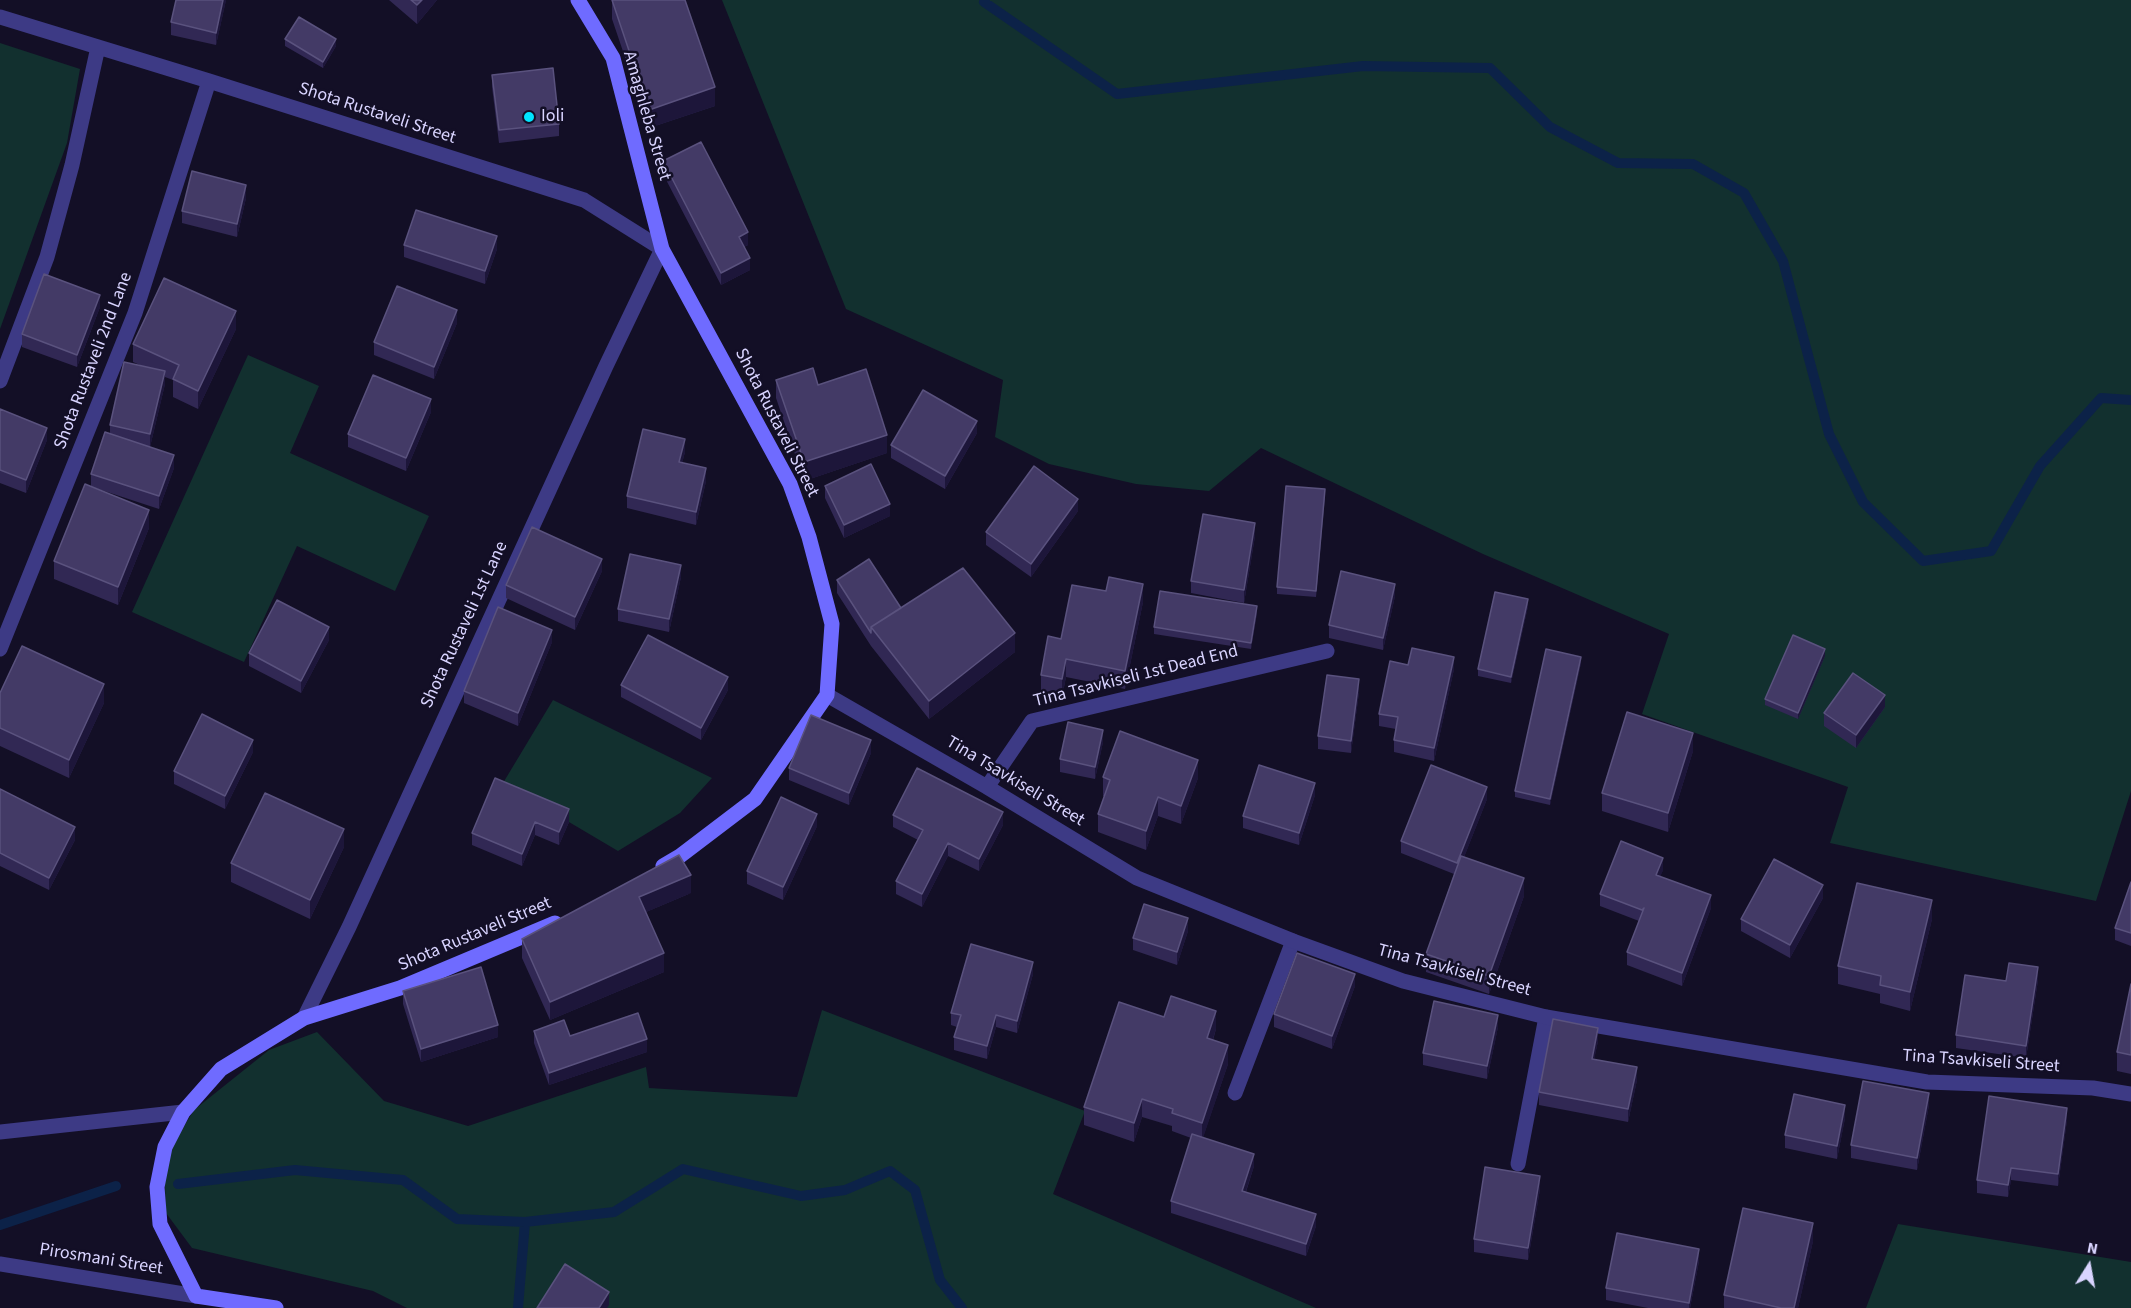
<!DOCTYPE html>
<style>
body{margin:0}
#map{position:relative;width:2131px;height:1308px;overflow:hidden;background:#130f26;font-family:"Source Sans 3",sans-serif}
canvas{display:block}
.north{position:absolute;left:2059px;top:1236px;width:60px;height:60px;-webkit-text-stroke:4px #130f26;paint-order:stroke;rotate:11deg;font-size:16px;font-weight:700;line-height:24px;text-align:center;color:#d9d4ff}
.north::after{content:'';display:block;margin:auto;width:21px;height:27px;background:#d9d4ff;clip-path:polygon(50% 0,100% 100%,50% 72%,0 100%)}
</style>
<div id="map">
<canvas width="2131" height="1308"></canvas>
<div class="north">N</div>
</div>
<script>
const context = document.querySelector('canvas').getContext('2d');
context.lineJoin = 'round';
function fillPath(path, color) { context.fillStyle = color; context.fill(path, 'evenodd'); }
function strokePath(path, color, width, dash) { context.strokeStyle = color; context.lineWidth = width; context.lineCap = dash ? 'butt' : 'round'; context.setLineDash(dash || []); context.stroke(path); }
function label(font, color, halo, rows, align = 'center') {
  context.font = font + ' "Source Sans 3",sans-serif'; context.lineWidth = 5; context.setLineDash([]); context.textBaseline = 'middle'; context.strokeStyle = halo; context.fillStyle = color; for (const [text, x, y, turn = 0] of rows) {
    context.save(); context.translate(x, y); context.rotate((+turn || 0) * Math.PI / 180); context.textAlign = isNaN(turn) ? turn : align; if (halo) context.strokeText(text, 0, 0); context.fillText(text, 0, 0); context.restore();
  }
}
const green = new Path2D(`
 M722,0H2131V791L2096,901L1830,843L1848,787L1642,714L1669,634L1483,554L1261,448L1209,491L1136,484L1049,464L995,437L1003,380L846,309Z
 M0,43L80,69L67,143L0,329Z
 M248,355L319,386L290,453L429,516L395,591L297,546L244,662L132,612Z
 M553,700L712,778L680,813L618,851L503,783Z
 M822,1010L1085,1111L1053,1194L1316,1308H407L373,1291L192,1248L166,1213L164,1159L194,1110L269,1050L317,1032L384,1101L468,1126L646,1067L649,1088L797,1097Z
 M1898,1224L2131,1262V1308H1866Z`);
const stream = new Path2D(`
 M985,0L984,2L1117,94L1363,66L1490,68L1550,127L1618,163L1693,164L1744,193L1783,261L1829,434L1863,502L1923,561L1991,551L2040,466L2101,398L2131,400
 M178,1184L295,1170L403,1180L457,1219L525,1222L614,1212L683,1169L801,1196L845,1190L890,1171L915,1190L940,1280L962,1308
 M0,1225L116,1186
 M518,1308L525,1222`);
const lane = new Path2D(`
 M1235,1093L1293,941
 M1518,1164L1546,1017`);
const street = new Path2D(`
 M0,17L209,81L584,200L662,249L606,366L349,927L304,1018
 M0,381L47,257L72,165L98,47
 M0,649L135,313L209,81
 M827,695L987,787L1137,878L1293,941L1403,981L1546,1017L1927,1082L2093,1088L2131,1094
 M987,787L1032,721L1327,651
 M0,1132L183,1112
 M0,1264L196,1296`);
const secondary = new Path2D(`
 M578,0L613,58L662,249L790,484L809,537L832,624L827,695L755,799L680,856L663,866
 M276,1308L196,1296L160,1224L157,1187L165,1147L183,1112L221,1069L304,1018L400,988L555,923`);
const wall = new Path2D(`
 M226,0L216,45L171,35V22Z
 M389,0H437L417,24Z
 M612,0L715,106L649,128L612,19Z
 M285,39L336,46L323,68L285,46Z
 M492,75L559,124V136L499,143L492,87Z
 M663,161L748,245L744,247L750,270L721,285L663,174Z
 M246,198L237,237L182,223V211Z
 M404,245L497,249L485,284L404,257Z
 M100,307L77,367L22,347V334Z
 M457,323L434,379L374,355V342Z
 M236,329L198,409L173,397V380L165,377V384L150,447L143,445L174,468L159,509L92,487L149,528L118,605L54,579V561L91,486V474L110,434V425L142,366L133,362V344Z
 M776,380L818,385L887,453L804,481L776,398Z
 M0,409L47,440L26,493L0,483Z
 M431,412L406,471L348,447V434Z
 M977,433L945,489L891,458V445Z
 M685,452L682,463L706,481L696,525L627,508V496Z
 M825,486L890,516L844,538L825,498Z
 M1325,496L1316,597L1277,594V587Z
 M1078,511L1031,577L986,545V532Z
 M1255,536L1244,603L1191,593V581Z
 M602,571L575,630L506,598V585Z
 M681,577L669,632L618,621V609Z
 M837,580L901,608L1015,652L929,719L871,646L837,593Z
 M1395,596L1383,650L1329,638V625Z
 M1143,602L1125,689L1066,677L1062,697L1041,693V675L1061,639Z
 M1528,606L1511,683L1478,676V669Z
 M1257,613L1251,649L1154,634V627Z
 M329,640L301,693L249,666V653Z
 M552,642L518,726L464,703V691Z
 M1825,656L1798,719L1765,705V699Z
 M1581,663L1550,805L1515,797V791Z
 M1408,665L1454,669L1434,761L1394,752V740L1396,729L1379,726V714Z
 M621,685L728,690L701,740L621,697Z
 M1359,692L1351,753L1318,749V736Z
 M0,693L104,703L69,778L0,746Z
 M1885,707L1856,748L1824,726V713Z
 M1103,742L1095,779L1060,772V759Z
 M1693,751L1668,832L1602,811V793Z
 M253,752L225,809L174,784V771Z
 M871,753L849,805L789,780V768Z
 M1103,777L1198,778L1181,824L1158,816L1146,850L1098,832V814L1104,796H1103Z
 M495,778L569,822L559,845L535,835L522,866L472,845V833Z
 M0,789L75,840L49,890L0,866Z
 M1315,795L1299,845L1243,828V816Z
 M1487,799L1464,857L1524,896L1489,994L1426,972V954L1454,874L1401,853V841Z
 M893,815L1003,825L979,871L948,856L922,907L896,894V881L918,840L893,827Z
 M817,826L783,900L747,884V871Z
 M344,847L310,919L231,882V863Z
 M1663,870L1660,876L1711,908L1682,986L1627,965V952L1639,921L1600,906V894Z
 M2131,882V946L2115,940V928Z
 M691,893L646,912L664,972L550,1020L522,958V939Z
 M1823,898L1790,958L1741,931V919Z
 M1932,919L1910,1011L1880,1003V994L1838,984V966Z
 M1188,931L1177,965L1133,950V938Z
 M1033,974L1017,1033L996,1027L987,1059L954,1050V1037L957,1027L951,1025V1013Z
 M2038,980L2026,1058L1956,1048V1035L2006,981Z
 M2131,984V1074L2117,1071V1052Z
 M1355,986L1332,1049L1274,1027V1014Z
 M403,991L498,1037L421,1062L403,1004Z
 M1164,1017L1216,1029L1213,1040L1228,1064L1203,1137L1254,1166L1246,1192L1316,1226L1306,1256L1171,1213V1201L1191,1138L1172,1131V1126L1142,1117L1134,1142L1084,1125V1107Z
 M1498,1027L1487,1079L1423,1065V1053Z
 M534,1031L570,1036L647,1052L549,1085L534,1043Z
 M1598,1041L1594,1059L1637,1080L1628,1122L1539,1105V1092Z
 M1929,1105L1917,1170L1851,1158V1145Z
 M1845,1118L1837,1159L1785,1148V1135Z
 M2067,1120L2058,1186L2011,1180L2008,1197L1977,1193V1180Z
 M1540,1189L1528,1260L1474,1252V1239Z
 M1813,1241L1798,1308H1724V1295Z
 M1699,1261L1690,1308H1648L1606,1300V1288Z`);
const shadedWall = new Path2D(`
 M223,0H226L216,45V33Z
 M422,0H437L417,24V5Z
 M336,39V46L323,68V62Z
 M715,87V106L649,128V110Z
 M246,185V198L237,237V224Z
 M748,232V245L739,249V237Z
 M497,236V249L485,284V271Z
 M750,258V270L721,285V273Z
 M100,295V307L77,367V355Z
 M457,310V323L434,379V367Z
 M236,311V329L198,409V391Z
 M165,371V384L150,447V434Z
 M431,399V412L406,471V458Z
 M977,421V433L945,489V476Z
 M47,428V440L26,493V480Z
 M887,435V453L804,481V462Z
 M685,439V452L679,475V462Z
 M174,455V468L159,509V496Z
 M706,468V481L696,525V512Z
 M1078,499V511L1031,577V564Z
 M890,504V516L844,538V525Z
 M149,510V528L118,605V587Z
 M1255,523V536L1244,603V590Z
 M602,559V571L575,630V617Z
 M681,565V577L669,632V619Z
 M1143,584V602L1125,689V671Z
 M1395,584V596L1383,650V638Z
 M1528,599V606L1511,683V677Z
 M1257,606V613L1251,649V643Z
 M329,627V640L301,693V681Z
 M552,630V642L518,726V713Z
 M1015,633V652L929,719V701Z
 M1825,649V656L1798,719V713Z
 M1454,657V669L1434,761V748Z
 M1581,657V663L1550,805V799Z
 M1066,659V677L1062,697V679Z
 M728,677V690L701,740V728Z
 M1359,679V692L1351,753V741Z
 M104,684V703L69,778V760Z
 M1885,695V707L1856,748V735Z
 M1103,730V742L1095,779V767Z
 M1693,733V751L1668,832V813Z
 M253,740V752L225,809V796Z
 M871,740V753L849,805V793Z
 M1198,760V778L1181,824V806Z
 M1315,783V795L1299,845V833Z
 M1487,787V799L1457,875V863Z
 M1158,797V816L1146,850V831Z
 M569,809V822L559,845V832Z
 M1003,812V825L979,871V859Z
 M817,814V826L783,900V887Z
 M535,822V835L522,866V854Z
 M75,827V840L49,890V878Z
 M344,829V847L310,919V900Z
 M948,843V856L922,907V894Z
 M1663,858V870L1656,887V875Z
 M691,875V893L639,915V897Z
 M1524,878V896L1489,994V976Z
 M1823,885V898L1790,958V945Z
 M1711,895V908L1682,986V973Z
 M1932,900V919L1910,1011V992Z
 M1188,918V931L1177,965V952Z
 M664,953V972L550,1020V1002Z
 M1033,962V974L1017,1033V1021Z
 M2038,967V980L2026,1058V1046Z
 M1355,974V986L1332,1049V1036Z
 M1216,1011V1029L1207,1057V1038Z
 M996,1015V1027L987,1059V1046Z
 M1498,1015V1027L1487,1079V1066Z
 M498,1025V1037L421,1062V1049Z
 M1598,1028V1041L1592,1071V1059Z
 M647,1039V1052L549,1085V1073Z
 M1228,1045V1064L1202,1141V1123Z
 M1637,1067V1080L1628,1122V1109Z
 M1929,1093V1105L1917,1170V1158Z
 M1142,1099V1117L1134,1142V1123Z
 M1845,1105V1118L1837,1159V1146Z
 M2067,1108V1120L2058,1186V1174Z
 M1254,1154V1166L1242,1203V1191Z
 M2011,1168V1180L2008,1197V1185Z
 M1540,1176V1189L1528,1260V1248Z
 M1316,1214V1226L1306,1256V1244Z
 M1813,1223V1241L1798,1308H1794Z
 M1699,1249V1261L1690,1308H1689V1303Z
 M609,1292V1305L607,1308H599Z`);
const building = new Path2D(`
 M176,0H223L216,33L171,22Z
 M411,0H422L417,5Z
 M612,0H685L715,87L649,110Z
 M299,17L336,39L323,62L285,39Z
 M553,68L559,124L499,130L492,75Z
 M701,142L748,232L739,237L750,258L721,273L663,161Z
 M192,171L246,185L237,224L182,211Z
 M416,210L497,236L485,271L404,245Z
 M44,274L100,295L77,355L22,334Z
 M164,278L236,311L198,391L173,379L179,365L133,344Z
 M397,286L457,310L434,367L374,342Z
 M124,362L165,371L150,434L110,425Z
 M813,368L818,385L866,369L887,435L804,462L776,380Z
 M373,375L431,399L406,458L348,434Z
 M923,390L977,421L945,476L891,445Z
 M0,409L47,428L26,480L0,470Z
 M643,429L685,439L679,462L706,468L696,512L627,496Z
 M105,432L174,455L159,496L91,474Z
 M871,464L890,504L844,525L825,486Z
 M1034,466L1078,499L1031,564L986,532Z
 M85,484L149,510L118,587L54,561Z
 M1286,486L1325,489L1316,591L1277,587Z
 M1203,514L1255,523L1244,590L1191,581Z
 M532,527L602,559L575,617L506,585Z
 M630,554L681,565L669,619L618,609Z
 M869,559L901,608L871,627V633L837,580Z
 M963,568L1015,633L929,701L871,627Z
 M1341,571L1395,584L1383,638L1329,625Z
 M1109,577L1143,584L1125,671L1066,659L1062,679L1041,675L1048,636L1061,639L1072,585L1106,591Z
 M1160,591L1257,606L1251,643L1154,627Z
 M1495,592L1528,599L1511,677L1478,669Z
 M277,600L329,627L301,681L249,653Z
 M498,607L552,630L518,713L464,691Z
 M648,635L728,677L701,728L621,685Z
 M1793,635L1825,649L1798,713L1765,699Z
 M22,646L104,684L69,760L0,728V693Z
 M1412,648L1454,657L1434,748L1394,740L1398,717L1379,714L1390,661L1408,665Z
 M1546,649L1581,657L1550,799L1515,791Z
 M1853,673L1885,695L1856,735L1824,713Z
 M1327,675L1359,679L1351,741L1318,736Z
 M1627,712L1693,733L1668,813L1602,793Z
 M202,714L253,740L225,796L174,771Z
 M811,715L871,740L849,793L789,768Z
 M1068,722L1103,730L1095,767L1060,759Z
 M1120,731L1198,760L1181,806L1158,797L1146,831L1098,814L1110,780L1103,777Z
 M1259,765L1315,783L1299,833L1243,816Z
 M1431,765L1487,787L1457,863L1401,841Z
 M917,768L1003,812L979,859L948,843L922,894L896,881L923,830L893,815Z
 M495,778L569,809L559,832L535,822L522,854L472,833Z
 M0,789L75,827L49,878L0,853Z
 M265,793L344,829L310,900L231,863Z
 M781,797L817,814L783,887L747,871Z
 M1621,841L1663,858L1656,875L1711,895L1682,973L1627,952L1644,908L1642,910L1600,894Z
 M679,855L691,875L639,897L664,953L550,1002L522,939Z
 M1461,856L1524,878L1489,976L1426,954Z
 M1774,859L1823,885L1790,945L1741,919Z
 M2131,882V933L2115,928Z
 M1857,883L1932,900L1910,992L1880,985L1881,976L1838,966Z
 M1144,904L1188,918L1177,952L1133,938Z
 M971,944L1033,962L1017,1021L996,1015L987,1046L954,1037L961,1015L951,1013Z
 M1297,953L1355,974L1332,1036L1274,1014Z
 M2009,963L2038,967L2026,1046L1956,1035L1965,975L2006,981Z
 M481,967L498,1025L421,1049L403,991Z
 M2131,984V1055L2117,1052Z
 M1171,996L1216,1011L1207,1038L1228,1045L1202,1123L1172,1113L1173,1109L1142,1099L1134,1123L1084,1107L1119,1002L1164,1017Z
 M1434,1001L1498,1015L1487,1066L1423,1053Z
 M638,1013L647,1039L549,1073L534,1031L564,1020L570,1036Z
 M1553,1019L1598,1028L1592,1059L1637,1067L1628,1109L1539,1092Z
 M1863,1081L1929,1093L1917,1158L1851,1145Z
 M1794,1094L1845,1105L1837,1146L1785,1135Z
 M1989,1096L2067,1108L2058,1174L2011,1168L2008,1185L1977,1180Z
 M1192,1134L1254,1154L1242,1191L1316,1214L1306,1244L1171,1201Z
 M1485,1167L1540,1176L1528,1248L1474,1239Z
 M1743,1208L1813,1223L1794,1308H1781L1724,1295Z
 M1617,1233L1699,1249L1689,1303L1606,1288Z
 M565,1264L609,1292L599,1308H537Z`);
const markers = [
 [529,117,6,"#00e5ff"]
];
const streetNames = [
 ["Shota Rustaveli Street",377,114,18],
 ["Amaghleba Street",646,116,74],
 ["Shota Rustaveli 2nd Lane",94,361,-69],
 ["Shota Rustaveli Street",776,423,63],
 ["Shota Rustaveli 1st Lane",465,625,-65],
 ["Tina Tsavkiseli 1st Dead End",1136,677,-14],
 ["Tina Tsavkiseli Street",1015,782,31],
 ["Shota Rustaveli Street",475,935,-23],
 ["Tina Tsavkiseli Street",1454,971,15],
 ["Tina Tsavkiseli Street",1981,1062,4],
 ["Pirosmani Street",101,1260,9]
];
const poiNames = [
 ["Ioli",541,117]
];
fillPath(green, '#12302f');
strokePath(stream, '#0c2248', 10);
strokePath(lane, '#3d3a85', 15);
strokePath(street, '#3d3a85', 15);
strokePath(secondary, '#6f6bff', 15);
fillPath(wall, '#312854');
fillPath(shadedWall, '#1d163a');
fillPath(building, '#433a66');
strokePath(building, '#5a527e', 1.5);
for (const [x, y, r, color] of markers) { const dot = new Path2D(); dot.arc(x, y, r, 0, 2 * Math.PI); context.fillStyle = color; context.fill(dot); strokePath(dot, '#130f26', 2); }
label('18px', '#d9d4ff', '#130f26', streetNames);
label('18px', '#d9d4ff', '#130f26', poiNames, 'left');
</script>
